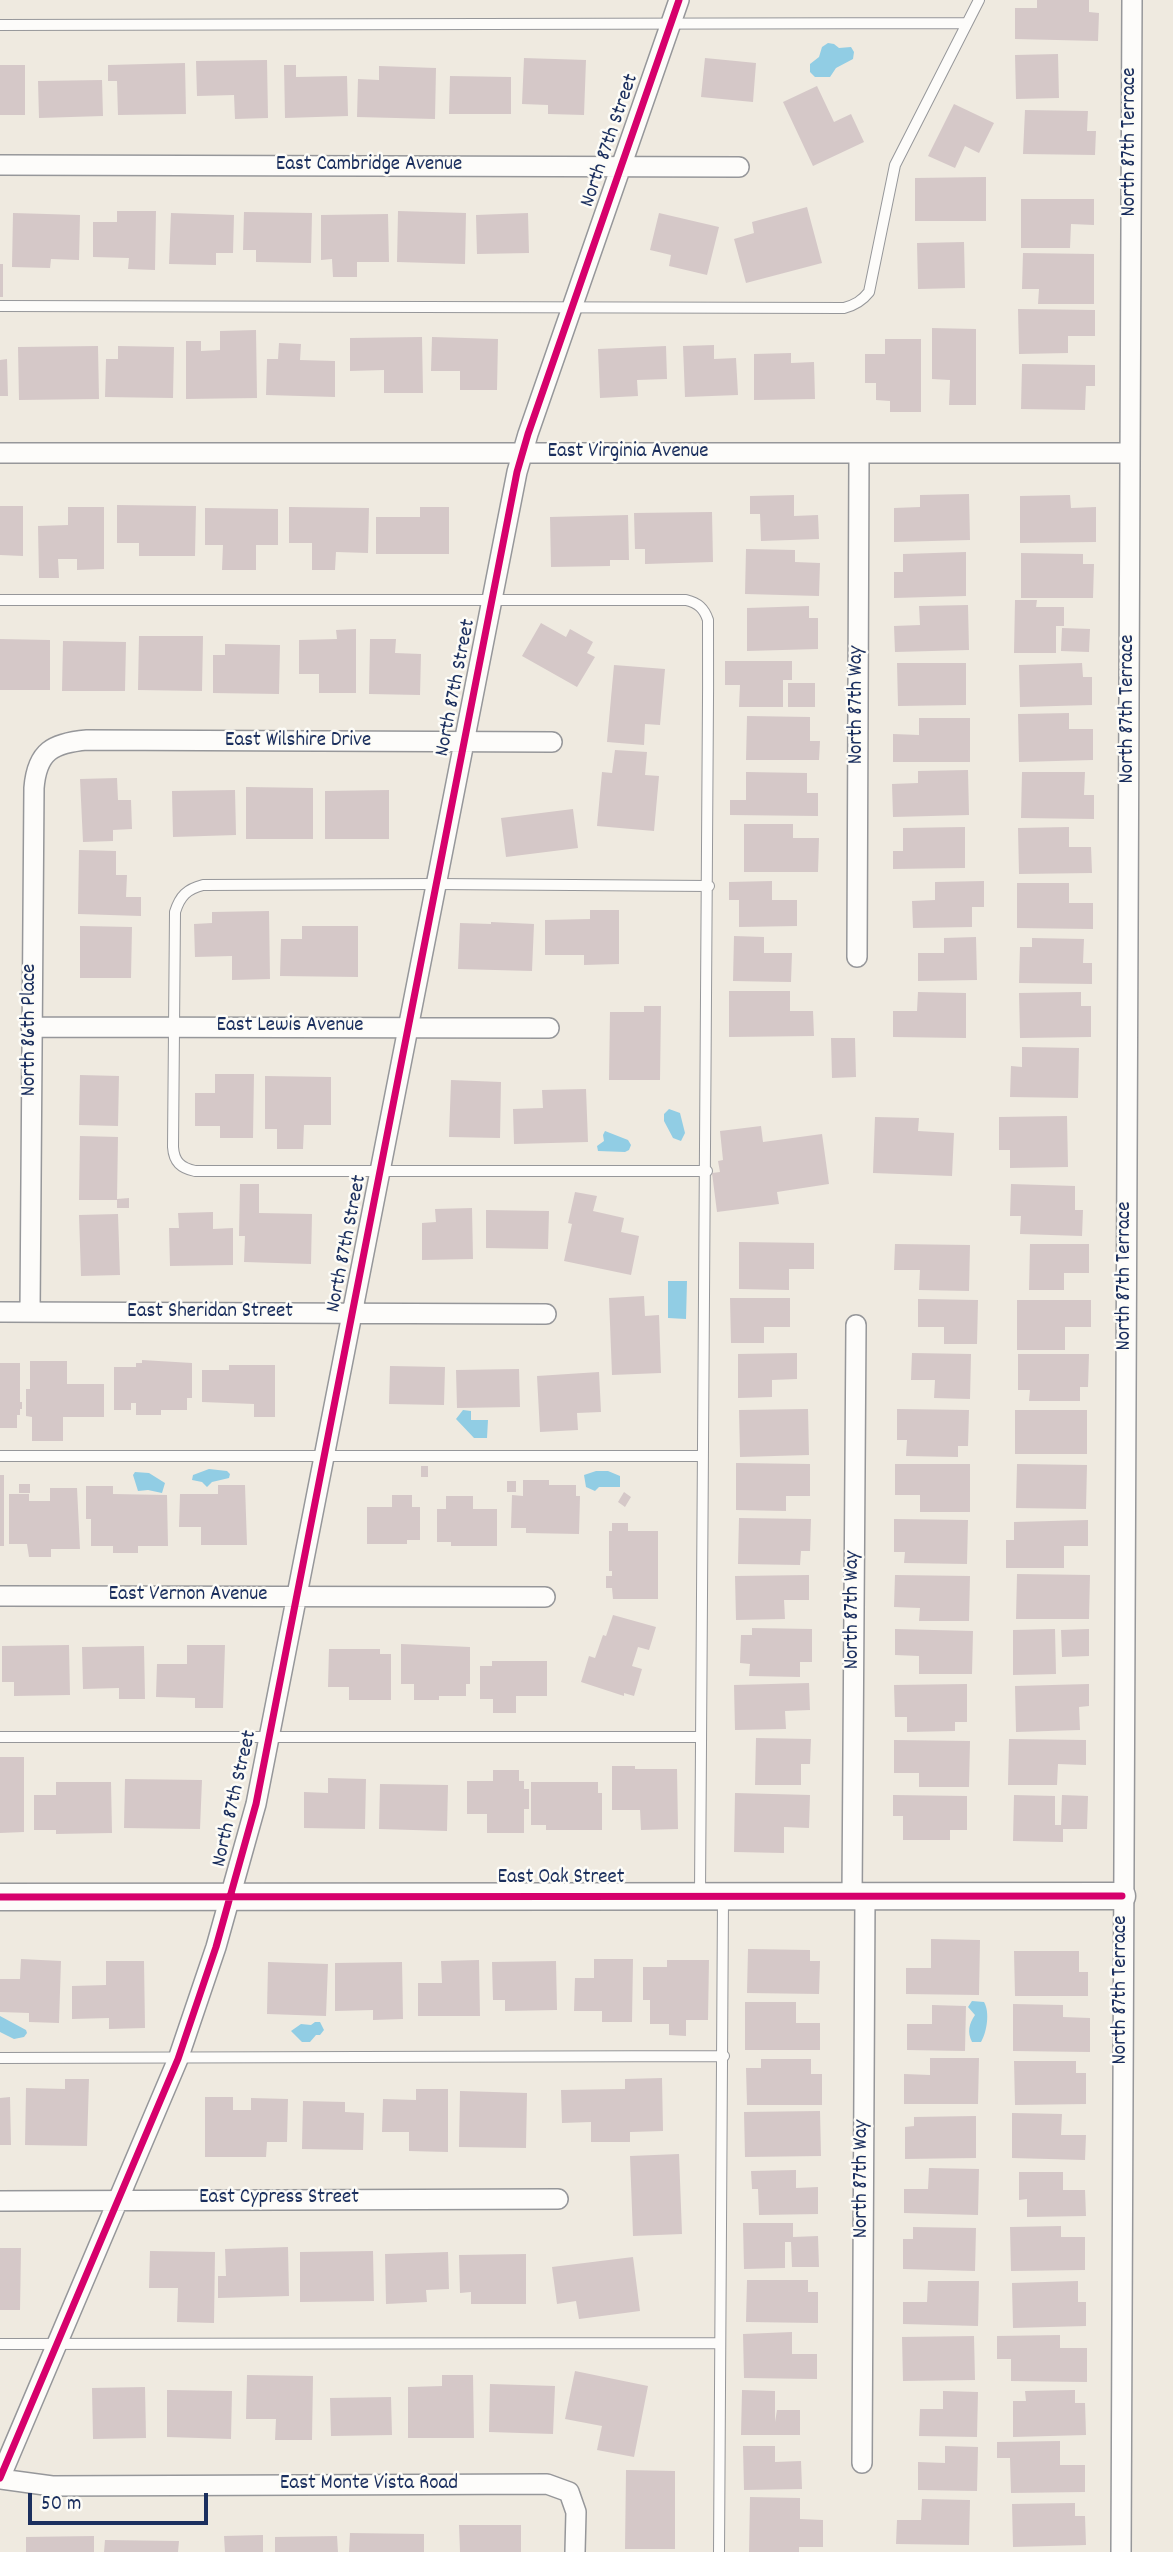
<!DOCTYPE html>
<style>
body{margin:0}
#map{position:relative;width:1173px;height:2552px;overflow:hidden;background:#efeae0;font-family:Dekko,sans-serif}
canvas{display:block}
.scale{position:absolute;left:28px;top:2493px;width:180px;height:32px;box-sizing:border-box;border:4px solid #1b2f5e;border-top:0;padding-left:9px;font-size:21px;line-height:24px;white-space:nowrap;color:#1b2f5e;-webkit-text-stroke:5px #fdfcf7;paint-order:stroke}
</style>
<div id="map">
<canvas width="1173" height="2552"></canvas>
<div class="scale">50 m</div>
</div>
<script>
const context = document.querySelector('canvas').getContext('2d');
context.lineJoin = 'round';
function fillPath(path, color) { context.fillStyle = color; context.fill(path, 'evenodd'); }
function strokePath(path, color, width, dash) { context.strokeStyle = color; context.lineWidth = width; context.lineCap = dash ? 'butt' : 'round'; context.setLineDash(dash || []); context.stroke(path); }
function label(font, color, halo, rows, align = 'center') {
  context.font = font + ' Dekko,sans-serif'; context.lineWidth = 5; context.setLineDash([]); context.textBaseline = 'middle'; context.strokeStyle = halo; context.fillStyle = color; for (const [text, x, y, turn = 0] of rows) {
    context.save(); context.translate(x, y); context.rotate((+turn || 0) * Math.PI / 180); context.textAlign = isNaN(turn) ? turn : align; if (halo) context.strokeText(text, 0, 0); context.fillText(text, 0, 0); context.restore();
  }
}
const water = new Path2D(`
 M828,43L834,44L839,48L851,47L854,52L853,59L836,68L830,77H815L810,72V64L819,57L822,47Z
 M669,1109L680,1113L685,1133L681,1141L673,1138L664,1121V1114Z
 M605,1131L628,1140L631,1145L629,1150L625,1152L598,1151L597,1146L604,1141L603,1135Z
 M668,1281H687L686,1319L668,1318Z
 M463,1410L471,1411V1420H488L487,1438H474L456,1419Z
 M209,1469L227,1471L230,1474L229,1478L212,1482L207,1487L202,1482L192,1480L193,1475Z
 M596,1471H608L620,1476V1487H599L595,1491L586,1487L584,1475Z
 M135,1472L149,1473L165,1483L162,1493L148,1490L138,1491L133,1475Z
 M972,2001L984,2002C990,2012 987,2032 981,2042H972C967,2032 969,2024 975,2015L968,2007Z
 M0,2016L26,2030L27,2033L24,2037L14,2039L0,2032Z
 M315,2022H320L324,2030L320,2035H316L310,2042H302L291,2031L301,2024L311,2025Z`);
const building = new Path2D(`
 M1037,0H1089V12L1099,13L1098,41L1015,39V8H1037Z
 M1058,54L1059,98L1016,99L1015,55Z
 M524,58L586,60L584,115L548,114V105L522,104Z
 M705,58L756,63L753,102L701,97Z
 M267,60L268,118L235,119L234,95L197,96L196,61Z
 M185,63L186,114L118,115L117,81H108V65Z
 M0,65H25V115H0Z
 M284,65H296V77L347,76L348,116L285,118Z
 M379,66L436,68L435,119L357,117L358,79L379,80Z
 M450,76L511,77V114H449Z
 M102,80L103,116L39,118L38,81Z
 M817,86L834,122L851,114L864,142L813,166L783,102Z
 M954,104L994,123L979,153L965,146L955,168L928,156Z
 M1025,110L1088,111L1087,131H1096L1095,155L1023,154Z
 M986,177V221H915V178Z
 M1021,199H1094V225L1071,224L1070,248H1021Z
 M807,207L822,263L746,283L734,239L754,233L752,222Z
 M117,211H156L155,270L128,269L129,258L93,257V222H117Z
 M398,211L466,213L465,264L397,262Z
 M244,212L312,213L311,263L256,262V250H243Z
 M13,213L80,215L79,260L51,259L50,268L12,267Z
 M171,213L234,215L233,253H216V265L169,264Z
 M528,213L529,253L477,254L476,215Z
 M659,213L719,227L707,275L669,266L671,255L650,250Z
 M388,214L389,262H357V277H333L332,259L321,260V215Z
 M964,242L965,288L918,289L917,243Z
 M1023,253L1094,254V304H1038L1039,289H1022Z
 M0,264H3V297H0Z
 M1018,309L1095,310V336H1068V353L1019,354Z
 M932,328L976,329V405H949L950,380L932,379Z
 M256,330L257,398L186,399V341H201V351L220,350V331Z
 M422,337L423,393H384V370L350,371V338Z
 M432,337L498,339L497,390H460V371H431Z
 M885,339H921V412H890V401L876,400V383H865V354H885Z
 M279,343L301,344L300,360L335,361V397L266,395L267,359H278Z
 M714,345V359L736,358L738,395L685,397L683,346Z
 M98,346L99,399L19,400L18,347Z
 M118,346L174,347L173,398L105,397L106,359H118Z
 M666,346L667,379L637,380L638,396L600,398L598,349Z
 M791,353V363L814,362L815,399L754,400V354Z
 M7,359L8,396H0V360Z
 M1022,364L1095,365V386H1086L1085,410L1021,409Z
 M969,494L970,540L894,542V508L920,507V495Z
 M794,495V516L818,515L819,539L761,541L760,514H750V496Z
 M1070,495L1071,508L1096,507V542L1020,543V496Z
 M117,505L196,506L195,556H139V543H117Z
 M0,506H23V556L0,555Z
 M68,507H104V569L77,570V559H58L59,578H39L38,526L68,525Z
 M289,507L369,508L368,553L336,552L335,570H312V543H289Z
 M420,507H449V554H376V517H420Z
 M205,508L278,509V545H256V570H222L223,545H205Z
 M712,512L713,562L645,564V549H635L634,513Z
 M628,515L629,560H610V566L551,567L550,517Z
 M746,549L795,550V562L820,563L819,596L745,594Z
 M966,552V596L894,598V572H903V554Z
 M1021,553L1083,554V564H1094L1093,598H1021Z
 M1015,600H1037L1036,607H1064V626H1056V653H1014Z
 M968,605L969,650L895,652L894,626L920,625L919,606Z
 M809,606V618H818V649L747,651V608Z
 M541,623L566,637L570,629L593,642L587,653L595,657L577,687L522,656Z
 M1062,628L1090,629L1089,652L1061,651Z
 M356,629V693H319V674H299V640L337,639L336,630Z
 M139,636H203L202,691L138,690Z
 M0,639L50,640V690H0Z
 M370,639H396L395,653L421,654L420,695L369,694Z
 M63,641L126,642L125,691H62Z
 M225,644L280,645L279,694L213,693V655H225Z
 M725,661H792V680H783V707H739L740,685H725Z
 M897,663H966V705L898,706Z
 M1082,663L1083,677H1092V705L1020,707L1019,665Z
 M614,665L665,669L660,725L645,724L644,745L607,742Z
 M788,683H815V707H788Z
 M1069,713V729H1093V760L1019,762L1018,714Z
 M747,716L810,717V741H820L819,760H746Z
 M919,718H970V762H893V734L919,735Z
 M615,750L647,752L645,775L659,776L654,831L597,826L602,772L612,773Z
 M968,770L969,815L893,817L892,784L918,783V771Z
 M746,772L807,773V793H818V816L730,815V800H746Z
 M1022,772H1085L1084,795H1094V819L1021,818Z
 M117,778L118,800H131L132,829L113,830V841L83,842L80,779Z
 M246,787L313,788V839H246Z
 M235,790L236,835L173,837L172,791Z
 M389,790V839H325V791Z
 M573,809L578,848L506,857L501,818Z
 M744,824H793V838H819L818,872H744Z
 M965,827V868L893,869V851H903V828Z
 M1069,827V847H1091L1092,873L1019,874L1018,828Z
 M79,850L116,851V875H127L126,897H141V916L78,914Z
 M772,881V900H797V926L739,927V900H729V882Z
 M984,881V907H972V927L913,928L912,901L935,900V882Z
 M1017,883H1069V903H1093V929L1017,928Z
 M590,910H619V964L584,965V955H545V920L590,919Z
 M269,911L270,979L232,980V956L195,957L194,924L212,923V912Z
 M491,922L534,924L532,971L458,969L460,923L491,924Z
 M80,926L132,927L131,978H80Z
 M302,926H358V977L280,976L281,939H302Z
 M734,936L764,937V953H792L791,982L733,981Z
 M976,937L977,980L918,981V953H944V938Z
 M1032,938L1084,939L1083,963H1092V984L1019,983L1020,947H1032Z
 M729,991H790V1011H813L814,1036L729,1037Z
 M918,992L966,993V1038L893,1037V1011H917Z
 M1081,992V1006H1091V1037L1020,1038L1019,993Z
 M644,1006H661L660,1080H609L610,1012H644Z
 M831,1038H855L856,1077L832,1078Z
 M1022,1047L1079,1048L1078,1098L1010,1097L1011,1066L1022,1067Z
 M215,1074H254L253,1138H220V1126H195V1093H215Z
 M80,1075L119,1076L118,1126L79,1125Z
 M265,1076L331,1077V1125H304L303,1149H277V1129H265Z
 M451,1080L501,1082L500,1138L449,1137Z
 M586,1089L588,1142L514,1144L513,1109L543,1108L542,1090Z
 M1067,1116L1068,1167L1010,1168V1150H999V1117Z
 M875,1117L919,1118L918,1131L954,1133L952,1176L873,1173Z
 M761,1126L763,1142L822,1134L829,1184L777,1192L779,1204L717,1212L712,1173L720,1172L718,1161L723,1160L720,1131Z
 M80,1136L118,1137L117,1200H79Z
 M240,1184H259V1213L312,1214L311,1264L244,1262L245,1236H239Z
 M1011,1184L1075,1186V1210H1083L1082,1236L1020,1234L1021,1216H1010Z
 M575,1192L597,1196L593,1211L624,1218L621,1232L639,1236L631,1275L564,1261L572,1224L568,1223Z
 M129,1198V1208H117V1199Z
 M472,1208L473,1259L422,1260V1223L436,1222L435,1209Z
 M486,1210L549,1211L548,1249L486,1248Z
 M213,1212V1229L233,1228V1265L170,1266L169,1228H179L178,1213Z
 M118,1214L120,1275L81,1276L79,1215Z
 M739,1242L814,1243V1269H789V1290L739,1289Z
 M895,1244L970,1245L969,1291L919,1290L920,1270H894Z
 M1030,1244H1089V1273H1064V1290H1029Z
 M644,1296L645,1316L659,1315L661,1373L612,1375L609,1298Z
 M730,1298H790V1327H764V1343H731Z
 M918,1299L978,1300L977,1344H944V1327H918Z
 M1017,1300H1091V1327H1065V1350H1017Z
 M797,1353V1379L772,1380V1397L738,1398V1354Z
 M912,1353L971,1354L970,1399L934,1398L935,1380H911Z
 M1018,1354H1089L1088,1387H1080V1401H1029L1030,1390H1018Z
 M142,1360L192,1363V1398H187V1410H161V1415H136V1403H131V1410H114V1367H136V1363H142Z
 M30,1361H67V1384H104V1417H63V1441H32V1417L26,1416V1389H30Z
 M0,1363H20V1402H22V1409H20V1415H17V1428H0Z
 M229,1365H275V1417H254V1404L202,1402V1370H229Z
 M390,1366L445,1367L444,1405L389,1404Z
 M519,1369L520,1407L457,1408L456,1370Z
 M599,1372L601,1412L577,1413L578,1430L540,1432L537,1376Z
 M808,1409L809,1455L740,1457L739,1410Z
 M897,1409L969,1410L968,1446H958V1457L906,1456L907,1440H897Z
 M1015,1410H1087V1454H1015Z
 M736,1463L810,1464V1496H786V1511L736,1510Z
 M895,1464H970V1512H920V1495H895Z
 M1017,1464L1087,1465L1086,1509L1016,1508Z
 M421,1466H428V1477H421Z
 M0,1475H4V1546H0Z
 M523,1480H549V1485H576V1496H580L579,1534L526,1533V1528H511L512,1495L523,1496Z
 M507,1481H516V1492H507Z
 M19,1484H30V1493H19Z
 M218,1485H245L247,1545H201V1527H179L180,1494H218Z
 M86,1486H113V1494L167,1495L168,1546H138V1553H113V1546H91V1519H86Z
 M50,1488H77L80,1549H51V1557H29L27,1544H9V1494H29V1501H50Z
 M624,1492L631,1497L625,1507L618,1502Z
 M392,1495H412V1507H420V1540H407V1544H367V1507H392Z
 M446,1496H473V1509H497V1546H451V1542H437V1509H446Z
 M739,1518L811,1519L810,1551H801L800,1565L738,1564Z
 M894,1519L968,1520L967,1564L904,1563L905,1552H894Z
 M1088,1520V1546H1064V1568H1006V1540H1014V1522Z
 M612,1523H628V1531H658V1599H613L612,1588H606V1576H612V1571H609V1531H612Z
 M1017,1574L1090,1575L1089,1619H1016Z
 M809,1575V1600H784L785,1619L736,1620L735,1576Z
 M895,1575L970,1576L969,1621H919L920,1608L894,1607Z
 M613,1615L656,1627L649,1650L638,1647L632,1666L642,1669L634,1696L624,1693V1696L581,1682L589,1656L595,1658L603,1635L606,1636Z
 M752,1628L812,1629V1662H800V1677L749,1676L750,1664L740,1663L741,1635H752Z
 M895,1629L973,1631L972,1674H919V1656L895,1655Z
 M1055,1629L1056,1674L1013,1675V1630Z
 M1089,1629V1656L1062,1657L1061,1630Z
 M401,1644L470,1647V1684H466V1696H439V1700H414V1684H401Z
 M69,1645L70,1695L14,1696V1682H2V1646Z
 M187,1645H225L223,1708H195V1698L156,1697L157,1664H187Z
 M144,1646L145,1699H119V1688L83,1689L82,1647Z
 M329,1649H380V1654H391V1700H349V1687H328Z
 M492,1661H547V1696H516V1713H493V1699H480V1666H492Z
 M809,1683L810,1710L785,1711L786,1729L735,1730L734,1685Z
 M967,1684V1722H955V1731L907,1732V1717H895L894,1685Z
 M1089,1684V1706L1079,1707L1080,1730L1016,1732L1015,1686Z
 M756,1738L811,1739L810,1764H801V1785H755Z
 M1009,1739L1086,1740V1765L1058,1764L1057,1785H1008Z
 M894,1740L970,1741L969,1787H919V1773H894Z
 M0,1757H24V1832L0,1833Z
 M612,1766H635V1769H677L678,1829L641,1830L640,1810H612Z
 M493,1770H519V1781H524V1789H529V1809H524V1833H487V1814H467V1781H493Z
 M328,1778L366,1779L365,1829L304,1828V1792L328,1793Z
 M125,1779L202,1780L200,1829L124,1828Z
 M56,1782H111L112,1833L56,1834V1830H34V1795H56Z
 M531,1782H598V1793H602V1830H546V1825H531Z
 M380,1784L448,1785L447,1831L379,1829Z
 M735,1793L810,1795L809,1828L784,1827V1853L734,1852Z
 M893,1795L967,1796V1830H950V1840H903V1816H893Z
 M1014,1795L1055,1796V1825H1061L1062,1795L1088,1796L1087,1829H1063V1842L1013,1841Z
 M931,1939L980,1940L979,1995L906,1994V1968H931Z
 M748,1949L810,1950V1961H820L819,1994L747,1993Z
 M1014,1951H1079V1972H1088V1996H1015Z
 M21,1959L61,1961L59,2023L29,2022V2013L0,2012V1979H20Z
 M594,1959H633L632,2022H602V2011H574L575,1978H594Z
 M479,1960L480,2016H418V1983H442L441,1961Z
 M667,1960H709L708,2020H686V2036L669,2035V2024H650V2000H643V1967H667Z
 M106,1961H144L145,2028L109,2029V2018L72,2019V1986L106,1985Z
 M556,1961L557,2010L505,2011V2000H493L492,1962Z
 M268,1962L328,1964L326,2016L267,2014Z
 M402,1962L403,2019L373,2020V2010L335,2011V1963Z
 M745,2002H796V2023H820V2050H745Z
 M1013,2004L1063,2005V2017L1090,2018V2052L1013,2051Z
 M932,2005L966,2006L965,2051L907,2050V2024H932Z
 M930,2058H979L978,2104H904V2074L930,2075Z
 M761,2059H811V2074H822V2105H747L746,2068H761Z
 M1014,2061H1076V2073H1086V2104L1015,2105Z
 M662,2078L663,2131L630,2132V2142H591V2122L562,2123L561,2090L625,2089V2079Z
 M65,2079H89L87,2146L25,2145L26,2088L65,2089Z
 M416,2089H448V2152L409,2151V2132H382L383,2099L416,2100Z
 M460,2091L527,2093L526,2148L459,2147Z
 M10,2097L11,2145H0V2098Z
 M205,2097H233V2110H251V2098L288,2099L287,2142H267L266,2157H205Z
 M303,2101L345,2102V2112L364,2113L363,2150L302,2149Z
 M820,2111L821,2156L745,2157L744,2112Z
 M1012,2113L1062,2114L1061,2135H1086L1085,2160L1012,2158Z
 M976,2116V2158L905,2159V2127L914,2126V2117Z
 M679,2154L682,2234L633,2236L630,2156Z
 M929,2168L979,2169L978,2215L904,2213V2189H928Z
 M796,2170V2188L818,2187V2214L759,2215L758,2189H752L751,2171Z
 M1019,2172H1063V2190H1085L1086,2216L1027,2217V2199L1019,2200Z
 M743,2223H793V2237L818,2236L819,2267H792L791,2242H785V2268L744,2269Z
 M1061,2226V2237H1085V2270L1011,2271L1010,2227Z
 M913,2227L976,2228L975,2271L903,2269V2239H913Z
 M288,2247L289,2296L218,2298V2276H226L225,2249Z
 M0,2248H21L20,2310H0Z
 M150,2251L215,2252L214,2323L177,2322L178,2288H149Z
 M373,2251L374,2301L300,2302V2252Z
 M448,2252L449,2289L426,2290L427,2302L386,2304L385,2254Z
 M526,2254V2304H471V2292L460,2293L459,2255Z
 M633,2257L640,2311L579,2319L576,2301L557,2304L552,2267Z
 M747,2280H808V2292H818V2323L746,2322Z
 M928,2281H979L978,2326L903,2324V2302H927Z
 M1078,2281V2302H1086V2326L1013,2328L1012,2283Z
 M792,2332V2354H817V2379L744,2378L743,2334Z
 M1060,2335V2348H1087V2382L1011,2381V2359H997V2336Z
 M974,2336L975,2380L903,2381L902,2337Z
 M575,2371L648,2386L634,2457L597,2450L602,2426L565,2419Z
 M247,2375L313,2376L312,2440H275L276,2419H246Z
 M442,2375H473L474,2438H408V2387L442,2386Z
 M490,2384L555,2386L553,2434L489,2432Z
 M145,2387L146,2438L93,2439L92,2388Z
 M167,2390L232,2391L231,2439L167,2437Z
 M742,2390L775,2391V2422L777,2410H800V2435H741Z
 M1075,2390V2403H1085L1086,2435L1013,2437V2401H1026L1025,2391Z
 M943,2391L978,2392L977,2437L919,2436L920,2409H943Z
 M391,2397L392,2435L331,2436L330,2398Z
 M1060,2441V2465H1085V2492L1011,2493L1010,2458H997V2442Z
 M743,2446H775V2462L801,2461L802,2489L744,2490Z
 M945,2446L978,2447L977,2491L918,2490V2462L945,2463Z
 M626,2470L675,2471V2549H625Z
 M750,2497L800,2498V2519L823,2520V2547H799V2552H749Z
 M922,2499L970,2500L969,2545L896,2544L897,2520H921Z
 M1075,2503V2516H1085L1086,2545L1013,2547L1012,2504Z
 M459,2525H521V2552H460Z
 M350,2533L424,2534V2552H349Z
 M263,2535V2552H225L224,2536Z
 M94,2536V2552H26V2537Z
 M337,2536L338,2552H275V2537Z
 M105,2540L179,2541L178,2552H104Z`);
const lane = new Path2D(`
 M0,25L967,23
 M0,306L844,308C855,305 862,301 869,292L895,165L979,0
 M0,600H686C698,603 704,608 708,620C709,1045 700,1470 700,1895
 M707,1171H195C181,1168 174,1162 173,1147L175,912C180,896 187,889 203,885L436,884L709,886
 M0,1456H701
 M0,1737H700
 M0,2058L724,2056
 M0,2344L720,2343
 M719,2552L723,1898`);
const street = new Path2D(`
 M0,165L739,167
 M0,453H1130
 M857,957L859,453
 M31,1027L549,1028
 M0,1312L546,1314
 M30,1312L34,788C37,751 53,743 87,740L552,742
 M0,1596L545,1597
 M852,1896L856,1325
 M0,2201L558,2199
 M862,2463L865,1896
 M0,2478L178,2059L216,1947L256,1804L517,472L528,434L679,0
 M0,2479L52,2486L547,2484L569,2492L576,2512L575,2552
 M1121,2552L1132,0`);
const secondary = new Path2D(`
 M0,1897L1122,1896`);
const cycleway = new Path2D(`
 M0,1897L1122,1896
 M0,2478L178,2059L216,1947L256,1804L517,472L528,434L679,0`);
const streetNames = [
 ["North 87th Street",611,141,-71],
 ["North 87th Terrace",1131,142,-90],
 ["East Cambridge Avenue",369,166],
 ["East Virginia Avenue",628,453],
 ["North 87th Street",457,688,-79],
 ["North 87th Way",858,705,-90],
 ["North 87th Terrace",1129,709,-90],
 ["East Wilshire Drive",298,742],
 ["East Lewis Avenue",290,1027],
 ["North 86th Place",31,1030,-90],
 ["North 87th Street",348,1244,-79],
 ["North 87th Terrace",1126,1276,-90],
 ["East Sheridan Street",210,1313],
 ["East Vernon Avenue",188,1596],
 ["North 87th Way",854,1610,-90],
 ["North 87th Street",236,1799,-77],
 ["East Oak Street",561,1879],
 ["North 87th Terrace",1122,1990,-90],
 ["North 87th Way",863,2179,-90],
 ["East Cypress Street",279,2199],
 ["East Monte Vista Road",369,2485]
];
fillPath(water, '#91cde4');
fillPath(building, '#d5c8c8');
strokePath(lane, '#96979a', 12);
strokePath(street, '#96979a', 22);
strokePath(secondary, '#96979a', 29);
strokePath(lane, '#fdfcfa', 10);
strokePath(street, '#fdfcfa', 19);
strokePath(secondary, '#fdfcfa', 26);
strokePath(cycleway, '#d6006c', 7);
label('21px', '#1b2f5e', '#fdfcf7', streetNames);
</script>
